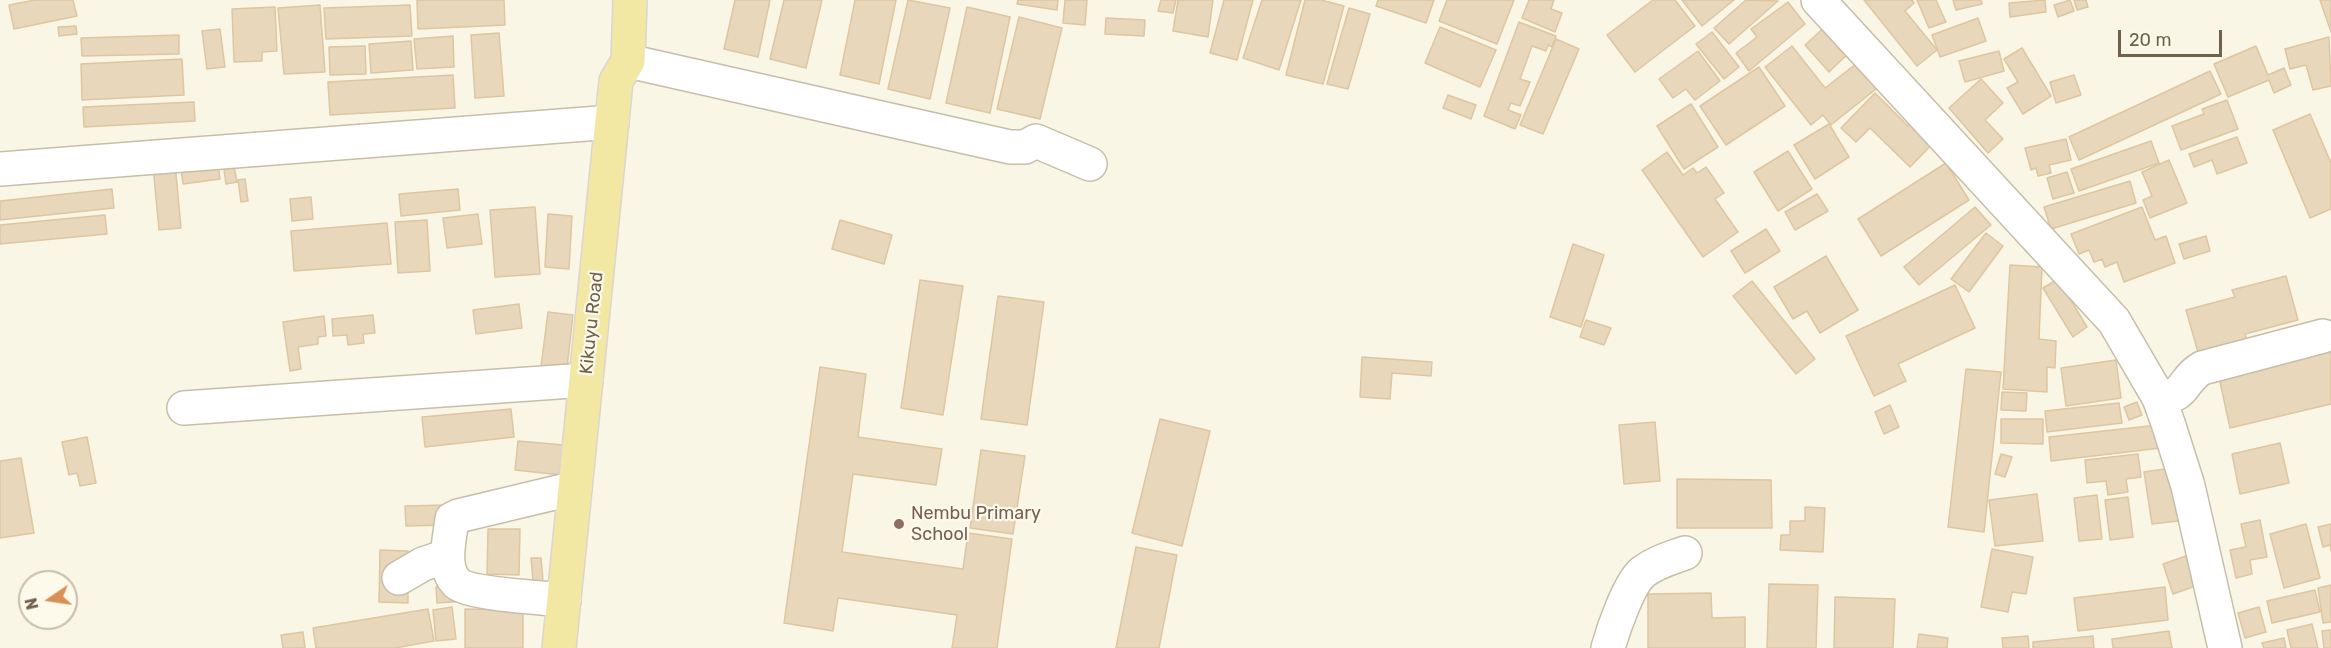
<!DOCTYPE html>
<style>
body{margin:0}
#map{position:relative;width:2331px;height:648px;overflow:hidden;background:#faf6e5;font-family:Rubik,sans-serif}
canvas{display:block}
.north{position:absolute;left:18px;top:570px;width:60px;height:60px;box-sizing:border-box;background:#fdfaeb;border:2px solid #c5bdac;border-radius:50%;rotate:257deg;font-size:16px;font-weight:700;line-height:24px;text-align:center;color:#70614d}
.north::after{content:'';display:block;margin:auto;width:21px;height:27px;background:#d89155;clip-path:polygon(50% 0,100% 100%,50% 72%,0 100%)}
.scale{position:absolute;left:2118px;top:30px;width:104px;height:27px;box-sizing:border-box;border:3px solid #70614d;border-top:0;padding-left:8px;font-size:18px;line-height:21px;white-space:nowrap;color:#70614d;-webkit-text-stroke:4px #fdfaeb;paint-order:stroke}
</style>
<div id="map">
<canvas width="2331" height="648"></canvas>
<div class="north">N</div>
<div class="scale">20 m</div>
</div>
<script>
const context = document.querySelector('canvas').getContext('2d');
context.lineJoin = 'round';
function fillPath(path, color) { context.fillStyle = color; context.fill(path, 'evenodd'); }
function strokePath(path, color, width, dash) { context.strokeStyle = color; context.lineWidth = width; context.lineCap = dash ? 'butt' : 'round'; context.setLineDash(dash || []); context.stroke(path); }
function label(font, color, halo, rows, align = 'center') {
  context.font = font + ' Rubik,sans-serif'; context.lineWidth = 4.5; context.setLineDash([]); context.textBaseline = 'middle'; context.strokeStyle = halo; context.fillStyle = color; for (const [text, x, y, turn = 0] of rows) {
    context.save(); context.translate(x, y); context.rotate((+turn || 0) * Math.PI / 180); context.textAlign = isNaN(turn) ? turn : align; if (halo) context.strokeText(text, 0, 0); context.fillText(text, 0, 0); context.restore();
  }
}
const building = new Path2D(`
 M35,0H73L77,16L14,29L9,5Z
 M417,0H504L505,25L418,29Z
 M735,0H770L758,57L724,49Z
 M784,0H822L806,68L770,59Z
 M855,0H896L879,84L840,75Z
 M908,0L950,8L930,99L888,89Z
 M1018,0H1058L1057,10L1017,4Z
 M1065,0H1087L1085,25L1063,23Z
 M1161,0H1176L1173,13L1158,11Z
 M1178,0H1213L1208,37L1173,31Z
 M1224,0H1253L1237,60L1210,53Z
 M1262,0H1301L1279,70L1243,58Z
 M1305,0H1321L1344,6L1323,84L1286,75Z
 M1378,0H1434L1426,23L1376,6Z
 M1447,0H1514L1497,44L1439,21Z
 M1529,0H1554L1551,9L1562,13L1555,32L1522,18Z
 M1653,0H1675L1695,26L1635,72L1607,35Z
 M1682,0H1734L1702,26Z
 M1746,0L1778,1L1729,44L1714,28Z
 M1864,0H1912L1914,3L1905,11L1937,50L1917,66Z
 M1917,0H1936L1946,22L1929,28Z
 M1953,0H1981L1982,4L1956,10Z
 M2045,0L2046,12L2010,17L2009,3Z
 M2070,0L2074,11L2058,17L2054,5Z
 M2074,0H2086L2088,7L2077,10Z
 M2320,0H2331V32Z
 M1788,2L1805,24L1749,71L1736,53L1757,37L1751,29Z
 M320,5L325,72L284,74L278,8Z
 M410,5L412,36L326,39L324,8Z
 M275,7L277,51L262,52V61L234,62L232,9Z
 M967,7L1010,17L990,113L946,103Z
 M1349,8L1370,14L1348,89L1327,84Z
 M1019,17L1062,28L1040,119L997,109Z
 M1106,18L1145,20L1144,36L1105,34Z
 M1978,18L1986,41L1940,57L1932,35Z
 M1519,22L1556,36L1552,47L1548,45L1546,51L1532,46L1520,79L1530,82L1520,106L1511,103L1508,110L1521,115L1515,129L1484,116Z
 M1829,23L1853,49L1829,72L1805,45Z
 M76,26L77,34L59,36L58,27Z
 M1440,27L1496,50L1480,87L1425,63Z
 M220,29L225,67L207,69L202,31Z
 M1712,32L1739,67L1724,79L1696,44Z
 M499,33L504,96L475,98L471,35Z
 M179,35V54L82,56L81,38Z
 M453,36L454,67L417,69L414,39Z
 M2329,37L2331,86L2313,90L2306,65L2290,69L2285,49Z
 M1556,39L1579,49L1543,134L1520,125Z
 M411,41L413,70L371,73L369,44Z
 M365,46L366,74L330,75L329,47Z
 M1792,46L1825,88L1861,60L1881,85L1831,125L1823,115L1811,125L1765,67Z
 M2256,46L2268,75L2284,68L2291,85L2274,93L2269,80L2228,97L2214,64Z
 M2022,48L2051,96L2023,114L2007,88L2018,82L2004,59Z
 M1698,51L1720,81L1695,100L1686,89L1673,98L1659,79Z
 M1999,51L2004,71L1965,82L1959,61Z
 M182,59L184,95L82,100L81,64Z
 M1759,67L1785,106L1726,145L1700,106Z
 M2210,71L2221,94L2079,160L2069,137Z
 M453,75L455,108L330,115L328,82Z
 M2074,75L2081,95L2056,103L2050,82Z
 M1981,79L2003,103L1985,120L2003,139L1988,153L1949,108Z
 M1875,93L1908,126L1918,116L1939,137L1910,167L1870,128L1856,142L1841,128Z
 M1448,95L1476,105L1471,119L1443,108Z
 M2227,100L2238,129L2181,150L2172,126L2204,114L2202,109Z
 M194,102L195,121L84,127L83,107Z
 M1691,104L1718,147L1684,169L1657,126Z
 M2310,114L2331,163V209L2310,218L2273,130Z
 M1829,124L1849,157L1815,179L1794,145Z
 M2237,137L2247,163L2217,174L2212,160L2194,167L2189,154Z
 M2066,139L2071,160L2049,165L2051,173L2038,176L2036,168L2031,170L2025,148Z
 M2151,141L2159,163L2079,191L2071,169Z
 M1788,151L1812,189L1778,211L1754,172Z
 M1667,152L1683,175L1693,168L1697,173L1706,167L1724,193L1715,199L1738,232L1703,257L1642,170Z
 M217,157L220,179L183,184L180,162Z
 M2169,160L2187,203L2150,218L2143,200L2152,196L2142,172Z
 M233,161L237,182L226,184L223,163Z
 M175,163L181,228L159,230L153,166Z
 M1946,163L1969,200L1881,256L1858,219Z
 M2067,172L2074,193L2053,199L2047,178Z
 M245,179L248,201L241,202L238,180Z
 M2130,181L2136,203L2051,229L2044,207Z
 M112,189L114,208L0,220V201Z
 M458,189L460,210L401,216L399,194Z
 M1817,194L1828,211L1795,230L1785,212Z
 M311,197L313,219L292,221L290,199Z
 M535,207L540,274L495,277L490,210Z
 M1975,207L1991,225L1919,285L1904,267Z
 M2142,207L2155,240L2166,236L2175,263L2124,282L2117,262L2105,267L2102,259L2094,262L2089,250L2079,254L2071,234Z
 M478,214L482,244L447,248L443,218Z
 M548,214L572,216L569,269L545,267Z
 M105,215L107,234L0,244V225Z
 M427,220L430,271L398,273L395,222Z
 M840,220L892,235L884,264L832,249Z
 M387,223L391,264L294,271L291,231Z
 M1766,229L1780,251L1745,273L1731,251Z
 M1986,233L2003,246L1969,292L1951,279Z
 M2206,236L2210,251L2184,259L2179,244Z
 M1573,244L1604,255L1581,327L1550,317Z
 M1826,256L1858,310L1820,333L1807,311L1793,319L1774,287Z
 M2010,265L2042,267L2039,339L2056,341L2055,368L2047,367V392L2003,389Z
 M2286,276L2298,320L2245,334L2248,343L2199,356L2186,310L2235,297L2232,290Z
 M2058,279L2087,327L2073,337L2043,288Z
 M920,280L963,286L943,415L901,408Z
 M1752,281L1815,359L1796,374L1733,296Z
 M1955,285L1975,328L1898,364L1906,381L1874,396L1846,336Z
 M998,296L1044,302L1027,425L981,419Z
 M519,304L522,328L476,334L473,310Z
 M548,312L573,315L566,377L540,374Z
 M373,315L375,333L363,334L364,343L348,345L347,335L333,336L332,319Z
 M324,316L326,336L318,337V344L298,347L301,369L290,371L283,322Z
 M1586,320L1611,328L1604,345L1580,337Z
 M2331,347V404L2230,428L2218,373Z
 M1362,357L1432,362L1431,376L1392,373L1390,399L1360,397Z
 M2116,360L2121,398L2066,406L2061,368Z
 M820,367L866,374L858,437L942,449L936,485L853,474L842,552L963,569L968,533L1012,539L997,648H952L957,615L838,598L833,631L784,623Z
 M1966,369L2001,372L1984,532L1948,527Z
 M2002,392L2027,393L2026,411L2001,410Z
 M2137,402L2142,415L2129,420L2124,407Z
 M2119,403L2122,423L2047,432L2045,411Z
 M1890,405L1899,427L1884,434L1875,412Z
 M511,409L514,437L425,447L422,417Z
 M1160,419L1210,431L1182,546L1132,533Z
 M2001,419H2043V444L2001,443Z
 M1655,422L1660,481L1624,484L1619,425Z
 M2158,425L2161,448L2051,461L2049,437Z
 M87,437L96,483L80,486L77,473L69,475L62,442Z
 M518,441L564,445L562,475L515,470Z
 M2280,443L2289,483L2240,494L2232,454Z
 M981,450L1025,456L1013,534L970,528Z
 M2001,454L2012,457L2005,477L1995,474Z
 M2138,454L2141,477L2126,479L2128,492L2108,495L2106,481L2087,483L2085,460Z
 M21,458L34,533L0,538V461Z
 M2171,468L2178,521L2152,524L2144,472Z
 M1677,479L1771,480L1772,528H1677Z
 M2037,494L2043,541L1995,546L1989,500Z
 M2097,495L2102,539L2079,541L2074,498Z
 M2128,497L2133,537L2110,540L2105,500Z
 M447,505L448,525L406,526L405,506Z
 M1805,507L1825,508L1823,552L1780,550L1781,535H1790V521H1805Z
 M2260,520L2267,557L2250,560L2252,574L2236,578L2230,550L2246,547L2241,524Z
 M2306,524L2320,578L2284,588L2270,534Z
 M2331,524V551L2330,545L2323,547L2318,527Z
 M488,529H520L519,575L487,574Z
 M1136,547L1177,555L1159,648H1116Z
 M1992,549L2033,557L2026,594L2012,592L2008,612L1981,607Z
 M380,550L408,551V603L379,602Z
 M2186,556L2196,586L2173,594L2163,564Z
 M531,558H541L543,581H533Z
 M479,584L481,600L437,603L436,587Z
 M1769,584L1818,585L1816,648H1767Z
 M2331,585V622L2323,623L2318,588Z
 M2165,587L2168,620L2078,631L2074,598Z
 M2315,590L2320,612L2272,623L2267,601Z
 M1711,593L1712,618L1745,617V648H1648V594Z
 M1835,597L1895,599L1893,648H1834Z
 M452,607L456,639L436,641L433,610Z
 M2259,607L2266,632L2245,638L2238,613Z
 M428,609L434,641L395,648H316L313,628Z
 M465,609L523,610V648H465Z
 M2312,624L2318,648H2291L2287,630Z
 M2331,630V648H2324L2322,631Z
 M2169,631L2172,648H2113L2112,639Z
 M303,632L305,648H283L281,635Z
 M1919,634L1948,638L1947,648H1917Z
 M2028,636L2029,648H2003L2002,638Z
 M2093,636L2094,648H2033V642Z
 M2284,638L2286,648H2264L2262,643Z`);
const minor = new Path2D(`
 M1818,0L2114,321L2159,398L2168,423L2188,486L2225,648
 M628,61L1010,147H1025L1036,141L1090,164
 M0,169L612,122
 M2159,398C2188,396 2181,380 2202,368L2323,336
 M184,408L586,380
 M399,578L423,564L447,556
 M564,600C544,598 469,594 457,583C441,568 450,538 452,519L458,516L575,488
 M1608,648C1613,630 1629,583 1643,572C1656,562 1671,558 1685,553`);
const major = new Path2D(`
 M559,648L616,81L628,61L630,0`);
const markers = [
 [899,524,6,"#8d6e63"]
];
const streetNames = [
 ["Kikuyu Road",592,323,-84]
];
const educationNames = [
 ["Nembu Primary",911,514],
 ["School",911,535]
];
fillPath(building, '#e8d7ba');
strokePath(building, '#dec6a1', 1.5);
strokePath(minor, '#c7beaa', 36);
strokePath(major, '#dad6d1', 36);
strokePath(minor, '#fff', 33);
strokePath(major, '#f2e7a3', 33);
for (const [x, y, r, color] of markers) { const dot = new Path2D(); dot.arc(x, y, r, 0, 2 * Math.PI); context.fillStyle = color; context.fill(dot); strokePath(dot, '#fdfaeb', 2); }
label('18px', '#70614d', '#fdfaeb', streetNames);
label('18px', '#785e54', '#fdfaeb', educationNames, 'left');
</script>
